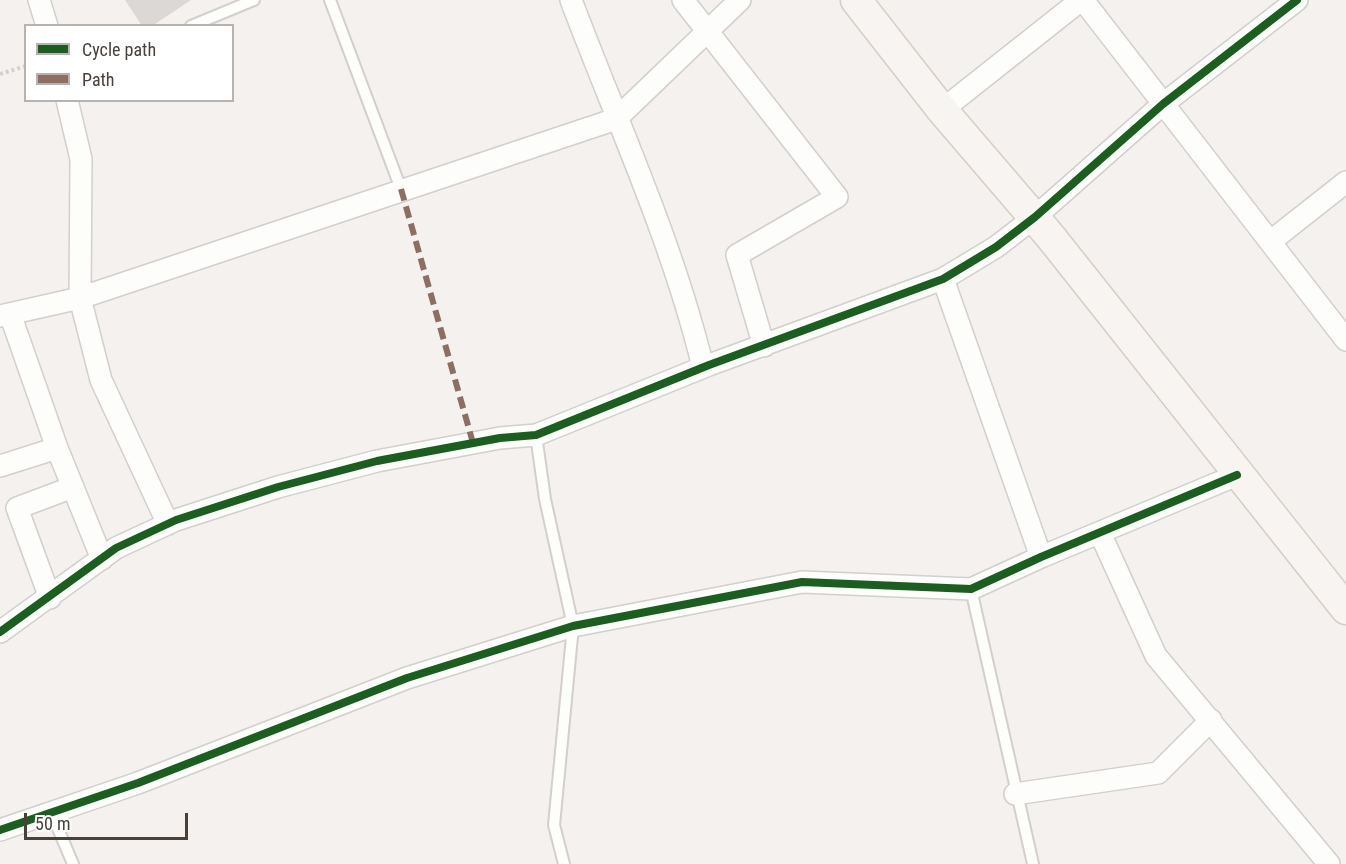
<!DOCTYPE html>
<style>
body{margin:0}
#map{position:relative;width:1346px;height:864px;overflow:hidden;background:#f4f1ee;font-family:"Roboto Condensed",sans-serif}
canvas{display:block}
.legend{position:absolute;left:24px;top:24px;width:210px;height:78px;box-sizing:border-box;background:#fff;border:2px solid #b7b3b0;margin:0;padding:8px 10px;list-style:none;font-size:18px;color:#4a403a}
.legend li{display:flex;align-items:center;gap:12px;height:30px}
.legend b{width:30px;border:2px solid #b7b3b0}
.scale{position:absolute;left:24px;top:813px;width:164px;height:27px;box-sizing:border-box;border:3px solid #4a403a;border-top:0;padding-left:8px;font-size:18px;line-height:21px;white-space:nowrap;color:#4a403a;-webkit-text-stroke:4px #fff;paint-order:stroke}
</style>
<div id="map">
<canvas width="1346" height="864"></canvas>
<ul class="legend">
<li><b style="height:8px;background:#1b5e20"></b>Cycle path</li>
<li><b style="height:8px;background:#8d6e63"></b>Path</li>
</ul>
<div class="scale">50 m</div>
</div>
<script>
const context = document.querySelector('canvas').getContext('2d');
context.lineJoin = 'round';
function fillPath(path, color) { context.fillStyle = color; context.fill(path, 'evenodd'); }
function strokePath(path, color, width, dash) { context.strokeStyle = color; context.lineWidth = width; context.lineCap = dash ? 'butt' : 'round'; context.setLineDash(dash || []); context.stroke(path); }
const building = new Path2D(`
 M125,0H191L152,26H142Z`);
const path = new Path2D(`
 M0,74L26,66`);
const lane = new Path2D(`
 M330,0L401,189
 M191,26L254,0
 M536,435L545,499L573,626L554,825L564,864
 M971,589L1033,864
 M51,812L73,864`);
const street = new Path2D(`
 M39,0L47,26
 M571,0C617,122 672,240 703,367
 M683,0L837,197L737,255L764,346
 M1083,0L1346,340
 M67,100L81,159L80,298L101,380L168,524
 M942,110L1081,0
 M1271,241L1346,182
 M943,279L1041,557
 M10,314L57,448L102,559
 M0,316L80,298L616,119L740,0
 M0,466L57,448
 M1100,533L1156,656L1329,864
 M50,598L17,508L73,487
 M0,632L116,548L176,520L278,487L377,461L500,438L536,435L709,365L943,279L996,247L1035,217L1163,104L1297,0
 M1015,794L1158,773L1211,720
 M0,830L138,783L407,678L573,626L802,582L971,589L1041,557L1237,475`);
const secondary = new Path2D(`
 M856,0L942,110L1050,236L1346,609`);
const quiet = new Path2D(`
 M401,189L473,443`);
const cycleway = new Path2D(`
 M0,632L116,548L176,520L278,487L377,461L500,438L536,435L709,365L943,279L996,247L1035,217L1163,104L1297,0
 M0,830L138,783L407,678L573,626L802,582L971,589L1041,557L1237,475`);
fillPath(building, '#dcd8d5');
strokePath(lane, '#d2cfcc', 14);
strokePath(street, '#d2cfcc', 24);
strokePath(secondary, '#d4cec7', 33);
strokePath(path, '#d3d0cc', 4, [3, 3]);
strokePath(lane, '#fdfdfc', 10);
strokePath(street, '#fdfdfc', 21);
strokePath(secondary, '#f7f4f1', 30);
strokePath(quiet, '#8d6e63', 6, [12, 6]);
strokePath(cycleway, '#1b5e20', 8);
</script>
